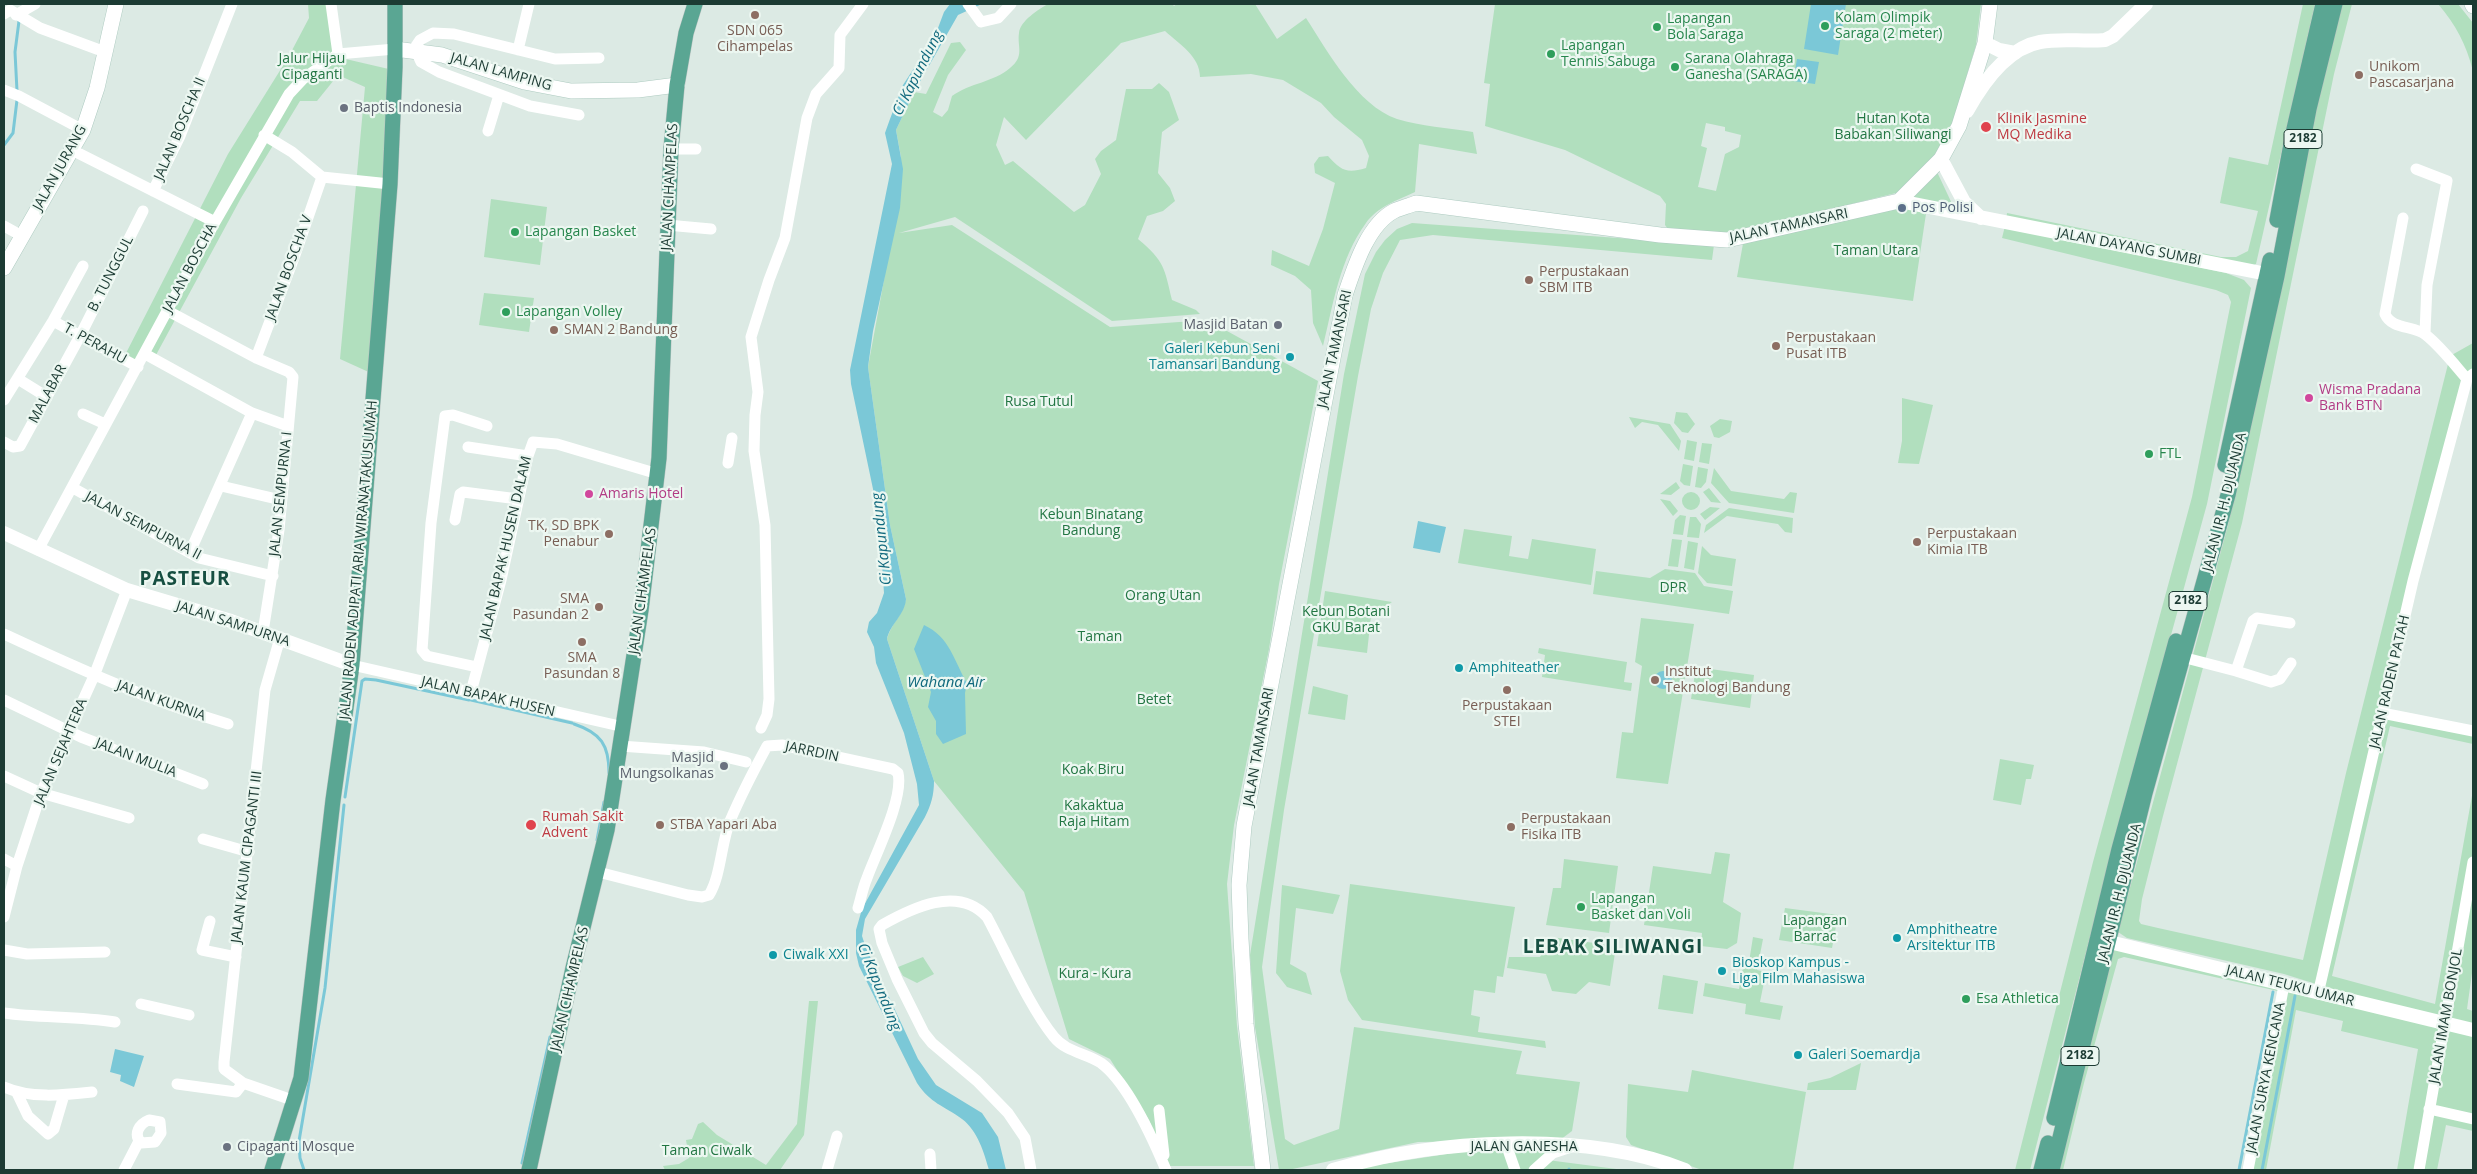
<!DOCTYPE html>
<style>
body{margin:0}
#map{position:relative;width:2477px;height:1174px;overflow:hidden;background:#dceae4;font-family:"Open Sans",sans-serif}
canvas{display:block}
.frame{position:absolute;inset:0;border:5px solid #1c3b33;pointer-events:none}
</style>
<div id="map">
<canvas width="2477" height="1174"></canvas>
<div class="frame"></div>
</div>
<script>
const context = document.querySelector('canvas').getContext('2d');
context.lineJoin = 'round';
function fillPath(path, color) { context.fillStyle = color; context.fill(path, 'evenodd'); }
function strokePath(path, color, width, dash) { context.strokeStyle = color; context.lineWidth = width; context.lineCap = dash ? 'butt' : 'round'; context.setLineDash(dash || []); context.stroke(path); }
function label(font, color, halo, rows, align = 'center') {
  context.font = font + ' "Open Sans",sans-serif'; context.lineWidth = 4.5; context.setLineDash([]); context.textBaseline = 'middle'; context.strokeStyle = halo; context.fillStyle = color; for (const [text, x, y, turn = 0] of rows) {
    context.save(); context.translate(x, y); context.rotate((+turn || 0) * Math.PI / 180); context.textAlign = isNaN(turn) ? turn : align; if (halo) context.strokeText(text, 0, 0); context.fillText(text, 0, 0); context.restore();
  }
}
const green = new Path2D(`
 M308,4H328L337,57L393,70L373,374L340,359L365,87L338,75L317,101H300L241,198L156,355L137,366L123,359L228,154L289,56L309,18Z
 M1048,4H1172L1174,6L1177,4H1255L1277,39L1306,18C1328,52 1357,105 1397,119C1421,126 1448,128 1473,132L1477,154L1419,144L1415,192C1398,200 1377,207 1366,223C1340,258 1333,305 1323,346L1313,323L1311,290L1295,276L1271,265L1272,250L1309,266L1323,229L1335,183L1315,173L1314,164L1319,157L1328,156C1341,170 1346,174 1366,168L1369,156L1362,140L1334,117L1321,103L1283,80L1251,74L1200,77C1200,56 1179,44 1165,31L1121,43L1026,140L1004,117L996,145L1005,165L1013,161L1074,212L1085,205L1101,174L1095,159L1101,151L1116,140L1126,89H1152L1159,83L1169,92L1179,120L1162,132L1158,173L1170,188L1175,201L1163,211L1147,216L1138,239C1165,262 1164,267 1172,300L1196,310L1200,314L1112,321L955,217L899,233L952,225L1110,327L1207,320L1318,381L1279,584L1269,649L1234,825L1227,884L1237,1026L1254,1166H1167L1149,1120L1110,1059L1069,1039L1024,892L934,781L887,639C891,623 903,616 906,599L890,525L868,367L884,280L901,157L896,130L914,92L926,94L951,43L960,42L966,50L948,75L933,112L942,117L948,110L952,96C970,83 994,82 1010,68C1025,56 1017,47 1019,33C1020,21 1039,9 1048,4Z
 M1495,4H1981L1976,45L1948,138L1939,156L1900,192L1729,234L1668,229L1665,225L1666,204L1660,196L1565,150L1485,126L1490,84L1484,83ZM1706,123L1725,127V131L1741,135L1739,147L1725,154L1716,191L1698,187L1707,148L1701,146Z
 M2303,4H2315L2256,264L2249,268L2006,222L2007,213L2221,257H2236L2248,251L2258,211L2220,203L2229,157L2268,165Z
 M2337,4H2352L2334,74L2242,523L2163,816L2142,899L2139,921L2141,924L2158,928L2303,960L2346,773L2450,356L2473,343V370L2465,376L2316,984L2284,974L2127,938L2118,932L2228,525Z
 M2438,4H2458L2473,23V71C2466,44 2456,25 2438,4Z
 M1937,174H1938L1954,208L1912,197Z
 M491,199L547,207L540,265L484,257Z
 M1899,201L1927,207L1913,301L1737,277L1744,238Z
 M1412,223L1714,245L1712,260L1433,235L1400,240L1383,273L1371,309L1358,376L1284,810L1262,967L1285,1139L1294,1145L1339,1129L1354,1027L1522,1051L1516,1074L1580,1082L1572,1131L1560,1140L1418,1142L1288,1170H1279L1255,1027L1250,955L1344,374L1365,274L1376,252L1385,240L1397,229Z
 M2005,226L2226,273L2244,280L2251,288L2207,504L2117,832L2030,1170H2015L2093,862L2192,497L2231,302L2228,295L2216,290L2002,238Z
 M484,293L534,298L529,332L479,325Z
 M1902,398L1933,405L1919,464L1898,463L1902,441Z
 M1676,412L1687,413L1695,424L1688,433L1682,432L1674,423Z
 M1629,417L1670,424L1681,441L1679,451L1658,425L1642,422L1635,428Z
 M1720,419L1732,421L1730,432L1719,438L1714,437L1710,426Z
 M1687,440L1697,442L1694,461L1684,459Z
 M1702,443L1712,444L1709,464L1699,462Z
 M1683,464L1693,466L1690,486L1684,485L1680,481Z
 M1698,467L1708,469L1706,482L1701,488L1695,487Z
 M1714,468L1731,491L1784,499L1790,492L1797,493L1794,513L1729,503L1711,483Z
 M1676,482L1680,488L1671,495L1660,494Z
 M1709,488L1721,503L1711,502L1703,492Z
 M1682 501a9 9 0 1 1 18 0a9 9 0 1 1-18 0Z
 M1660,499L1670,501L1678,511L1673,516Z
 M1710,507L1720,508L1705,520L1700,514Z
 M1729,508L1793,518L1792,533L1785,532L1778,524L1727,516L1704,533L1706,525Z
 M1680,515L1686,516L1683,535L1673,534L1675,520Z
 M1690,517H1696L1701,524L1699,538L1687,537Z
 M1464,529L1512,536L1509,556L1528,559L1532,539L1596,549L1591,585L1458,563Z
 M1672,539L1682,540L1678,567L1668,566Z
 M1688,541L1698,543L1694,570L1684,568Z
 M1702,546L1711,555L1736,559L1732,586L1707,583L1698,573Z
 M1665,569L1695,573L1704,586L1733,591L1729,614L1593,594L1596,571L1650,578Z
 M1325,591L1392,602L1371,616L1367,653L1317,646Z
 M1641,618L1694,624L1668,784L1616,778L1622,732L1633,733L1642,666L1635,662Z
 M1539,648L1627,662L1624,682L1632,683L1631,691L1542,677L1545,655L1538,653Z
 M1696,667L1754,675L1750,708L1691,699Z
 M1313,686L1348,695L1345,720L1308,714Z
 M2383,713L2473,733V744L2390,726L2332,976L2435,1004L2473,790V858L2445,1021L2319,985Z
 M2000,759L2034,765L2031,779H2026L2021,805L1993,800Z
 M1715,852L1730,854L1723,902L1741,913L1737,943L1727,949L1701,946L1702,933L1644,925L1653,866L1711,874Z
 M1564,859L1618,866L1609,933L1546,925L1553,888H1561Z
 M2473,867V966L2467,1009L2473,1011V1029L2447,1021Z
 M1350,884L1515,907L1503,977L1497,976L1495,993L1474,990L1471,1015L1480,1017L1478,1032L1545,1041L1546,1048L1362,1020L1348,1000L1340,971Z
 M1282,885L1340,895L1333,914L1296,908L1290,964L1306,973L1312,995L1287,987L1276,973Z
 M1785,908L1838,915L1832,948L1779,940Z
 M1551,937L1616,946L1610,986L1589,982L1576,994L1552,991L1546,974L1507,968L1509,957H1540Z
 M1753,937L1763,939L1757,970L1766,972L1760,1002L1783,1006L1780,1020L1745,1014L1746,1004L1703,996L1705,983L1739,989L1744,962H1749Z
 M2111,948L2281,977L2278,991L2124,957L2118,959L2084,1083L2063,1170H2054Z
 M923,957L934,974L917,983L903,976L898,967Z
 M1663,975L1698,981L1693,1014L1658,1009Z
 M2290,979L2444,1024L2419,1170H2397L2418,1049L2341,1031L2343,1021L2296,1010L2266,1170H2253Z
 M809,1001H818L804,1135L780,1170H665L663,1166L679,1164L689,1158L686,1140L692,1139L698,1124L703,1122L717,1135L766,1165L797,1124Z
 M2447,1025L2473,1032V1116L2432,1108Z
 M1861,1063L1856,1090H1807L1808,1083L1830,1078Z
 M1692,1070L1806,1092L1793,1170H1702L1631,1145L1626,1137L1628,1084L1688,1092Z
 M2430,1113L2473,1122V1131L2446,1125L2437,1170H2420Z
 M1505,1145L1512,1170H1352L1363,1167Z
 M1507,1146L1553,1149L1532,1170H1519Z
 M1550,1160L1555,1161L1624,1170H1537Z`);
const water = new Path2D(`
 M950,4H982L958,15L914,92L896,130L903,169L900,208L873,331L868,367L890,525L906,599C905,615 890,624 887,639L934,781C934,795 931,805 925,817L865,919L862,936L866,948L918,1059L936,1085L982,1113L998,1137L1006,1170H989C984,1153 978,1131 962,1119C943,1105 931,1104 917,1083L859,966L856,953V930L862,909L919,805L917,784L904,733L876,663L874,647L867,632L869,622L877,613L884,593L880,535L873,489L851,384L850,370L892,164L885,133L890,119L903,85L935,36L944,12Z
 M1811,4H1846L1838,55L1804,49Z
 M1797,59L1819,62L1815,84L1793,81Z
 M1418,521L1446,527L1440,553L1413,548Z
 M924,625C950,637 954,661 967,683L965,693L966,734L943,744L936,734V721L928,707L931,692L914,649Z
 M1654 680a9 9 0 1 1 18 0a9 9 0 1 1-18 0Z
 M115,1049L144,1056L134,1087L120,1081L121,1075L110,1072Z`);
const stream = new Path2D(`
 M17,91L15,52L19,21
 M4,145L13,133L17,100
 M471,700L572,723
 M574,724C601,733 609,745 609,773
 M345,797L362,681L365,679L376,680L469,700
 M597,840L604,802
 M522,1163L550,1037
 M304,1170L300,1158L299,1141L325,988L344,805
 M1569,1170V1169
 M2239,1170L2273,992
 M2262,1170L2295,996`);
const minor = new Path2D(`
 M331,4L338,54
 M968,4L981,22L998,18L1011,4
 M4,14L10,10L40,28L105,52
 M16,15L35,4
 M518,50L529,4
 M4,90L19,96L83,130
 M579,115L530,106L439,72L421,62L416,51V46L420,40L433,33L454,34L555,59L599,58
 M488,131L499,95
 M264,135L292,152L322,177
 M671,149H696
 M72,150L215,222
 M2416,169L2447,181L2427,285L2425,333
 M322,177L390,184
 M153,191L180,136L232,4
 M2403,218L2385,314C2392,330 2414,325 2426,335C2441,347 2454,364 2467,379
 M667,225L711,229
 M4,226L22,236
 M168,311L256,358L289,372L293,377L279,530L263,632
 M53,321L138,367
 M145,354L252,413L288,426
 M256,358L295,255L322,177
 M18,379L47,397
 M4,400L53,321L83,266
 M83,414L105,424
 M4,442L13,447L20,446L80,336L143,211
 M468,447L528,456
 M728,463L732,438
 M221,486L281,500
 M73,488L199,558L273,576
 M455,520L460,494L463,492L518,499
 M38,550L215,222L289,94L303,79L338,54L395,49
 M190,552L252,413
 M4,634C77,668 150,701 228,724
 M280,638L265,690L224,1062V1069L243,1083L295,1101
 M2182,657L2236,671L2253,621L2257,618L2290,623
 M352,665L624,727
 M477,667L427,656L422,650L431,523L445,416L453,415L487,426
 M2236,671L2271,682L2280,679L2291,663
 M471,692L501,580L528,456L533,442L557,444L658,474
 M4,700L81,737L203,784
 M2382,713L2473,731
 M761,728L767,715L769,699L765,525L754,451L755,415L758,392L751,337L769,280L785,238L807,118L816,94L839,68L840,35L863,4
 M620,746L704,752L746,762
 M4,776L41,793L129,818
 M203,839L249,852
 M4,859L17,866
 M598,872L688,895L702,897L709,895C721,876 721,843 730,821C741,795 754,770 767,746L782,745L893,769L898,773C904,798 876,853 867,878C863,887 861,898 858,908
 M4,917L17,866L41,793L94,676L127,590
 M210,921L202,950L236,957
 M4,950L27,954L105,952
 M2318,994L2413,581L2467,379L2473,374
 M141,1004L189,1015
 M4,1013C41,1018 78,1016 115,1022
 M177,1084L236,1092L243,1083
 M4,1087C31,1099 64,1095 92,1092
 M17,1093L28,1116L48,1134L54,1129L64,1095
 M2429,1109L2473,1119
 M1159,1110L1164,1155
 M149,1120L160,1122L161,1133L155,1142L141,1143C133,1134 139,1124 149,1120Z
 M1506,1144L1515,1170
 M930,1154L931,1170
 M124,1170L139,1141
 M827,1170L837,1136
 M1031,1170L1025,1138L1008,1113L977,1081L932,1043L924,1033L897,979L882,943L879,929L882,925C912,908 958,885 987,917C1007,954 1029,1006 1054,1037C1066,1052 1086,1053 1101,1063C1128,1083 1153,1139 1166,1170
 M1534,1170L1553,1153L1571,1147
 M2248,1170L2284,985
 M2419,1170L2473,862`);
const tertiary = new Path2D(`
 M1985,43L1999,50L2015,53
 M1967,111C1982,84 2007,48 2040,42C2061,38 2084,42 2105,40L2113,36L2146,4
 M1941,159L1964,202L1981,218
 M1899,201L2277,276
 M4,533L127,590L231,621L352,665
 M2097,939L2473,1030
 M1333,1170C1435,1139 1585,1130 1685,1170`);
const secondary = new Path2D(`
 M2472,4L2473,6
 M395,49L442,55L524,82L571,91L638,90L677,85
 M4,268L83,130L97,88L116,4
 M1263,1170L1246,1024L1241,939L1239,885L1244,826L1345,295C1354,269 1367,225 1394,211C1400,208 1409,206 1416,203L1660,235L1727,240L1899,201L1941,159L1959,126L1985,43L1990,4`);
const primary = new Path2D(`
 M2277,220L2293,133L2323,4
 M2225,465L2270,260
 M2054,1118L2119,849L2176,641
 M272,1170L301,1078L333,800L352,665L390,184L395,67V4
 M529,1170L573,968L607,830L641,610L659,458L671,149L677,85L686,33L695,4
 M2041,1170L2048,1143
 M2052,1170L2145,793L2228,495L2277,276L2309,109L2335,4`);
const markers = [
 [755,15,5,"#8d6e63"],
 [1825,26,5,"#2e9e5b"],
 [1657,27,5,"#2e9e5b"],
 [1551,54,5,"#2e9e5b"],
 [1675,67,5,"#2e9e5b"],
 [2359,75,5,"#8d6e63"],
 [344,108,5,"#6b7280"],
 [1986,127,6,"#e0444e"],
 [1902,208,5,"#5c6f8a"],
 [515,232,5,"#2e9e5b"],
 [1529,280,5,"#8d6e63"],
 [506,312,5,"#2e9e5b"],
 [1278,325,5,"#6b7280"],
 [554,330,5,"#8d6e63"],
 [1776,346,5,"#8d6e63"],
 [1290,357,5,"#0f9aa8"],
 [2309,398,5,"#d1479c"],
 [2149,454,5,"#2e9e5b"],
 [589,494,5,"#d1479c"],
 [609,534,5,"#8d6e63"],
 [1917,542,5,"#8d6e63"],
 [599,607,5,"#8d6e63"],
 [582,642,5,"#8d6e63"],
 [1459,668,5,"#0f9aa8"],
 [1655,680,5,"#8d6e63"],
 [1507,690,5,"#8d6e63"],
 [724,766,5,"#6b7280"],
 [531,825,6,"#e0444e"],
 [660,825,5,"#8d6e63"],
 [1511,827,5,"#8d6e63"],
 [1581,907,5,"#2e9e5b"],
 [1897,938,5,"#0f9aa8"],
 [773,955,5,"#0f9aa8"],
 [1722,971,5,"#0f9aa8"],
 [1966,999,5,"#2e9e5b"],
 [1798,1055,5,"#0f9aa8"],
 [227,1147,5,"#6b7280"]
];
const shields = [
 [2303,139,38],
 [2188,601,38],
 [2080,1056,38]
];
const shieldNames = [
 ["2182",2303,139],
 ["2182",2188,601],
 ["2182",2080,1056]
];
const leisureNames = [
 ["Kolam Olimpik",1835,18],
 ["Saraga (2 meter)",1835,34],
 ["Lapangan",1667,19],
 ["Bola Saraga",1667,35],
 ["Lapangan",1561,46],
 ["Tennis Sabuga",1561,62],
 ["Sarana Olahraga",1685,59],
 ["Ganesha (SARAGA)",1685,75],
 ["Lapangan Basket",525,232],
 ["Lapangan Volley",516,312],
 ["FTL",2159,454],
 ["Lapangan",1591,899],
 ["Basket dan Voli",1591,915],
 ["Esa Athletica",1976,999]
];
const educationNames = [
 ["SDN 065",755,31,"center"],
 ["Cihampelas",755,47,"center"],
 ["Unikom",2369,67],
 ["Pascasarjana",2369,83],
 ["Perpustakaan",1539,272],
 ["SBM ITB",1539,288],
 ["SMAN 2 Bandung",564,330],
 ["Perpustakaan",1786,338],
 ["Pusat ITB",1786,354],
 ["TK, SD BPK",599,526,"right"],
 ["Penabur",599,542,"right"],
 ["Perpustakaan",1927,534],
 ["Kimia ITB",1927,550],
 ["SMA",589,599,"right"],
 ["Pasundan 2",589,615,"right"],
 ["SMA",582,658,"center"],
 ["Pasundan 8",582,674,"center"],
 ["Institut",1665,672],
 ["Teknologi Bandung",1665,688],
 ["Perpustakaan",1507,706,"center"],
 ["STEI",1507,722,"center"],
 ["Perpustakaan",1521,819],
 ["Fisika ITB",1521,835],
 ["STBA Yapari Aba",670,825]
];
const parkNames = [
 ["Jalur Hijau",312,59],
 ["Cipaganti",312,75],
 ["Hutan Kota",1893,119],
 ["Babakan Siliwangi",1893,135],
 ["Taman Utara",1876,251],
 ["Rusa Tutul",1039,402],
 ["Kebun Binatang",1091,515],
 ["Bandung",1091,531],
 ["DPR",1673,588],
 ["Orang Utan",1163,596],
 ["Kebun Botani",1346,612],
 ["GKU Barat",1346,628],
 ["Taman",1100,637],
 ["Betet",1154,700],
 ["Koak Biru",1093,770],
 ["Kakaktua",1094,806],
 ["Raja Hitam",1094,822],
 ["Lapangan",1815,921],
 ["Barrac",1815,937],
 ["Kura - Kura",1095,974],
 ["Taman Ciwalk",707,1151]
];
const streetNames = [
 ["JALAN LAMPING",501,72,16],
 ["JALAN BOSCHA II",180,129,-67],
 ["JALAN JURANG",60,168,-61],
 ["JALAN CIHAMPELAS",670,187,-87],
 ["JALAN TAMANSARI",1789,226,-12],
 ["JALAN DAYANG SUMBI",2129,247,11],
 ["JALAN BOSCHA",190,268,-62],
 ["JALAN BOSCHA V",289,268,-70],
 ["B. TUNGGUL",111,274,-63],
 ["T. PERAHU",95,344,29],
 ["JALAN TAMANSARI",1335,349,-78],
 ["MALABAR",48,394,-62],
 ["JALAN SEMPURNA I",281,494,-84],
 ["JALAN IR. H. DJUANDA",2225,502,-76],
 ["JALAN SEMPURNA II",143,526,28],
 ["JALAN BAPAK HUSEN DALAM",506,548,-77],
 ["JALAN RADEN ADIPATI ARIA WIRANATAKUSUMAH",359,560,-85],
 ["JALAN CIHAMPELAS",643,591,-82],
 ["JALAN SAMPURNA",233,624,18],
 ["JALAN RADEN PATAH",2390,682,-77],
 ["JALAN BAPAK HUSEN",488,697,13],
 ["JALAN KURNIA",161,701,20],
 ["JALAN TAMANSARI",1259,747,-80],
 ["JALAN SEJAHTERA",61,752,-67],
 ["JARRDIN",812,752,12],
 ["JALAN MULIA",136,758,21],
 ["JALAN KAUM CIPAGANTI III",247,857,-83],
 ["JALAN IR. H. DJUANDA",2120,893,-76],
 ["JALAN TEUKU UMAR",2290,986,14],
 ["JALAN CIHAMPELAS",570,989,-77],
 ["JALAN IMAM BONJOL",2446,1016,-80],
 ["JALAN SURYA KENCANA",2266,1078,-79],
 ["JALAN GANESHA",1524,1147]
];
const worshipNames = [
 ["Baptis Indonesia",354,108],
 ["Masjid Batan",1268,325,"right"],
 ["Masjid",714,758,"right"],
 ["Mungsolkanas",714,774,"right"],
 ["Cipaganti Mosque",237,1147]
];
const healthNames = [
 ["Klinik Jasmine",1997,119],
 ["MQ Medika",1997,135],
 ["Rumah Sakit",542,817],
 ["Advent",542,833]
];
const serviceNames = [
 ["Pos Polisi",1912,208]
];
const cultureNames = [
 ["Galeri Kebun Seni",1280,349,"right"],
 ["Tamansari Bandung",1280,365,"right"],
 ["Amphiteather",1469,668],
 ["Amphitheatre",1907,930],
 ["Arsitektur ITB",1907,946],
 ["Ciwalk XXI",783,955],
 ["Bioskop Kampus -",1732,963],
 ["Liga Film Mahasiswa",1732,979],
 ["Galeri Soemardja",1808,1055]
];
const hotelNames = [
 ["Wisma Pradana",2319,390],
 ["Bank BTN",2319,406],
 ["Amaris Hotel",599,494]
];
const waterNames = [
 ["Ci Kapundung",918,73,-63],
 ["Ci Kapundung",882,539,-96],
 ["Wahana Air",946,683],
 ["Ci Kapundung",879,987,68]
];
const districtNames = [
 ["PASTEUR",185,580],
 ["LEBAK SILIWANGI",1613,948]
];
fillPath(green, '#b1dfbe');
fillPath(water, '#7bc8d7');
strokePath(stream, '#7bc8d7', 3);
strokePath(secondary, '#aecbc1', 16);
strokePath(primary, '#bbc4c2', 16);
strokePath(minor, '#fff', 11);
strokePath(tertiary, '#fff', 14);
strokePath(secondary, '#fff', 15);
strokePath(primary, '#5aa693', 15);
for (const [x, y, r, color] of markers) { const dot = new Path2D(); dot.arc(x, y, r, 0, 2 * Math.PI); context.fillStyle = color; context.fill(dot); strokePath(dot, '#ecf7f1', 2); }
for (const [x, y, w] of shields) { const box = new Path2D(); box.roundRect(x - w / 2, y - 9.5, w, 19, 4); context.fillStyle = '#ecf7f1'; context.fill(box); strokePath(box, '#1c3b33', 1); }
label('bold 12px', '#1c3b33', null, shieldNames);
label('14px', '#27864d', '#ecf7f1', leisureNames, 'left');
label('14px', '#785e54', '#ecf7f1', educationNames, 'left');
label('14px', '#227643', '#ecf7f1', parkNames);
label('14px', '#1c3b33', '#ecf7f1', streetNames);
label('14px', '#5b616d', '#ecf7f1', worshipNames, 'left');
label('14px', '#be3a42', '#ecf7f1', healthNames, 'left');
label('14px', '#4e5e75', '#ecf7f1', serviceNames, 'left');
label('14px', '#0d838f', '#ecf7f1', cultureNames, 'left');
label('14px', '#b23c85', '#ecf7f1', hotelNames, 'left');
label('italic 15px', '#10697d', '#ecf7f1', waterNames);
context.letterSpacing = '1px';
label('bold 19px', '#164f41', '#ecf7f1', districtNames);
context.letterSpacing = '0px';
</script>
